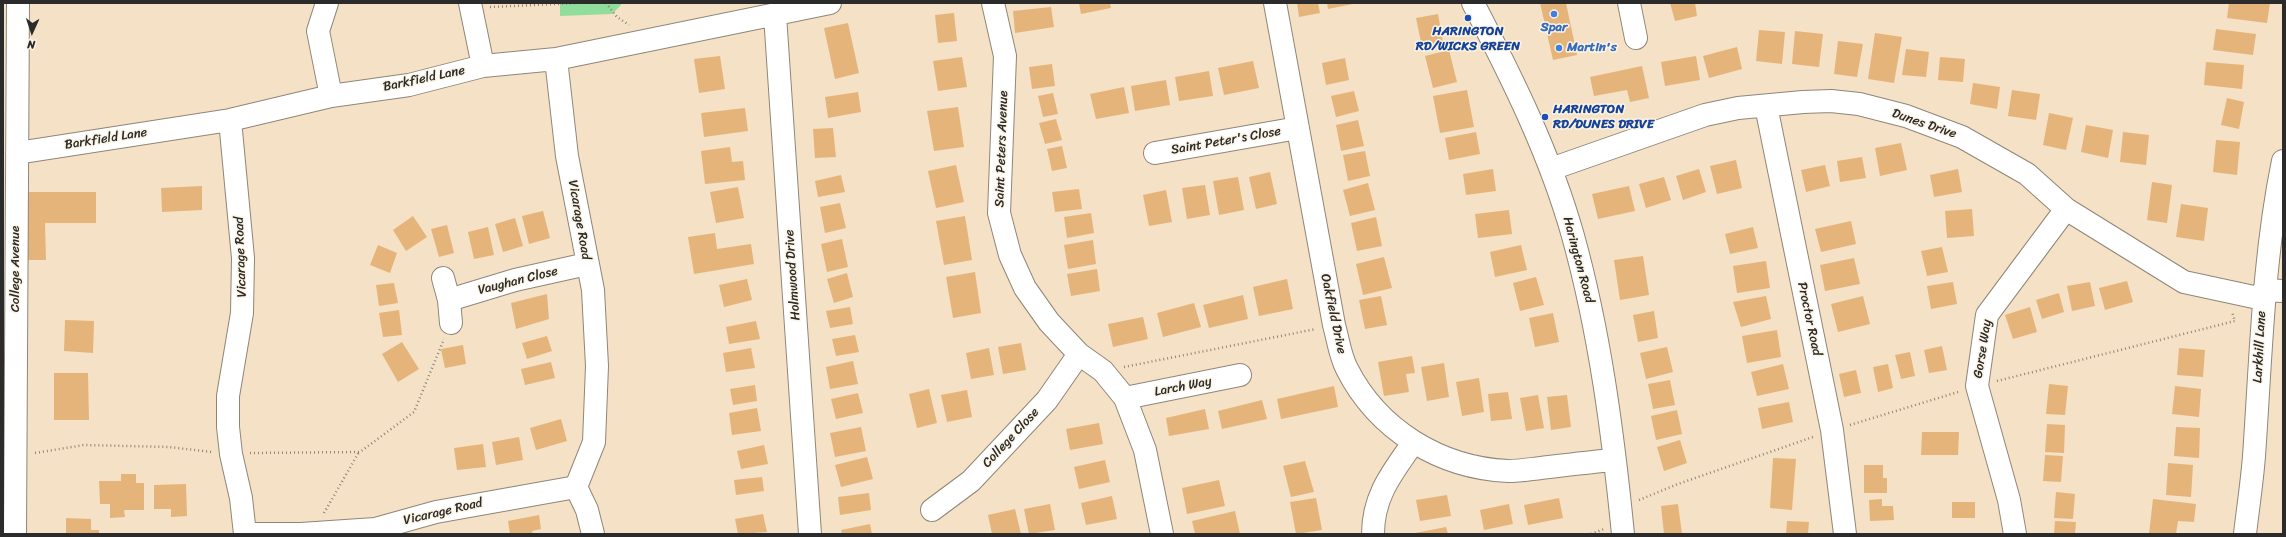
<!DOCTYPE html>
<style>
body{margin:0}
#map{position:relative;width:2286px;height:537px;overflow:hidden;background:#f5e1c5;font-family:Sriracha,sans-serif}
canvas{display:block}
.frame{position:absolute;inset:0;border:4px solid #2b2b2b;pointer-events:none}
.north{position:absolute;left:12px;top:12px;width:40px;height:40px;-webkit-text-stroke:3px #fcf5e5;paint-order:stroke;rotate:183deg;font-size:11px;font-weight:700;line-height:16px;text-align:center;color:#2b2b2b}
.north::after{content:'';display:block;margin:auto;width:14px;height:18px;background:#2b2b2b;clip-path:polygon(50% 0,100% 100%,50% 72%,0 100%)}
</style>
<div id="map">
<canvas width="2286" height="537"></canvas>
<div class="frame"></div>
<div class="north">N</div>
</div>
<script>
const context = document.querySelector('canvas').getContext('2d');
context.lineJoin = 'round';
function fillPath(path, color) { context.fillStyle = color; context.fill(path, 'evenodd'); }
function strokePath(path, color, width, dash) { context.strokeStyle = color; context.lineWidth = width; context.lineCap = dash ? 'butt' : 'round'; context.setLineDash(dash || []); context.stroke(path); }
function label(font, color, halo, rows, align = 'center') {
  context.font = font + ' Sriracha,sans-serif'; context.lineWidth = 3; context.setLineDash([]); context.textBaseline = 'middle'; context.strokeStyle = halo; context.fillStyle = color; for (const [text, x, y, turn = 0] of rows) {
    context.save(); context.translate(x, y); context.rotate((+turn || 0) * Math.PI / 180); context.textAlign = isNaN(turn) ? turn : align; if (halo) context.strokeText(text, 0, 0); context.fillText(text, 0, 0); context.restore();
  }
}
const green = new Path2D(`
 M560,3H621V5L612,14L560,16Z`);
const building = new Path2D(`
 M1079,3H1110L1111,8L1081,14Z
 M1297,3H1318L1320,13L1299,17Z
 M1327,3H1353V4L1328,9Z
 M1540,3H1566L1577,55L1553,60Z
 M1670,3H1695L1697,16L1675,21Z
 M2229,3H2270L2267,23L2227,18Z
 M1051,7L1054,27L1015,33L1013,11Z
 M954,13L957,41L938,43L935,15Z
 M1438,14L1443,43L1422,47L1416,18Z
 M848,23L859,73L835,79L824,28Z
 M2216,29L2256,34L2253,55L2213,50Z
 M1759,30L1785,32L1782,64L1756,61Z
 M1795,31L1823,34L1819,67L1792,64Z
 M1875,33L1902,37L1894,83L1868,79Z
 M1838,41L1863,44L1857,77L1834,74Z
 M1737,47L1742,69L1709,78L1703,56Z
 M1906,49L1929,52L1926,77L1902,75Z
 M1449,50L1457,82L1433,88L1425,56Z
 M720,56L725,89L699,93L694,59Z
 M1696,56L1700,80L1665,86L1661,62Z
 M962,57L967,87L938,91L933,61Z
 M1940,57L1965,59L1963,82L1938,80Z
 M1345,58L1349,80L1326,85L1322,63Z
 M1253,61L1259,88L1224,95L1218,68Z
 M2206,62L2244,65L2242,89L2204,85Z
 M1052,64L1055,86L1032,89L1029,67Z
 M1642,66L1649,98L1630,102L1627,90L1594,96L1590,77Z
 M1209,71L1213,96L1179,101L1175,77Z
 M1166,80L1170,105L1135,111L1131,86Z
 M1973,83L2000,87L1997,109L1970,104Z
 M1124,87L1129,113L1096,119L1090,94Z
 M1467,90L1474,127L1440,133L1433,96Z
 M2012,90L2040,94L2036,120L2008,116Z
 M1354,91L1359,111L1336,117L1331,96Z
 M858,92L861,112L828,118L825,97Z
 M1053,93L1058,114L1043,117L1038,96Z
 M2227,98L2244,102L2239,129L2221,125Z
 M958,107L964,147L934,151L927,111Z
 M745,108L748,131L704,137L701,113Z
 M2049,113L2073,118L2066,150L2043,145Z
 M1056,119L1062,140L1045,144L1039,123Z
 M1358,120L1364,146L1341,151L1336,125Z
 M2086,125L2113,130L2108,158L2081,152Z
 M833,128L836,157L815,158L813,129Z
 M1476,132L1480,154L1449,160L1445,138Z
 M2123,132L2149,135L2146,165L2120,162Z
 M2216,140L2240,142L2237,175L2213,172Z
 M1901,143L1907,170L1880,176L1875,148Z
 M1062,146L1067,168L1052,171L1047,149Z
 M730,147L732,162L743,161L745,180L705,184L701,151Z
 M1365,151L1370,176L1348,181L1343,155Z
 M1862,157L1866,178L1840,182L1837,161Z
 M1736,160L1742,188L1717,194L1710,166Z
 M956,165L964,202L936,208L928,171Z
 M1825,165L1830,186L1806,192L1801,170Z
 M1493,169L1496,191L1466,195L1463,174Z
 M1699,169L1706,192L1683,200L1676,176Z
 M1958,169L1962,192L1934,197L1930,175Z
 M1270,172L1277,204L1256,209L1249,177Z
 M841,175L845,192L818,197L815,181Z
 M1238,177L1244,210L1219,215L1213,181Z
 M1664,177L1671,200L1646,208L1639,184Z
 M2152,182L2172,185L2167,223L2147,220Z
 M1368,183L1375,210L1350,216L1343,190Z
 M1205,185L1210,215L1187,219L1182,188Z
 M202,186V210L162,212L161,188Z
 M1629,186L1635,211L1598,219L1592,194Z
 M738,187L744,218L716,223L710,192Z
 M1079,189L1082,209L1055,212L1052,192Z
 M1166,190L1172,222L1149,226L1143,195Z
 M28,192H96V223H45L46,260H28Z
 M840,203L846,228L825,233L820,207Z
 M2181,204L2208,208L2204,241L2176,237Z
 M1972,209L1974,236L1947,238L1945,211Z
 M1509,210L1512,234L1478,238L1475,214Z
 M543,211L550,238L529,244L522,216Z
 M1091,213L1094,233L1067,238L1064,217Z
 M413,216L427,237L406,251L393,230Z
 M965,216L972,260L944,265L936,221Z
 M1376,217L1382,246L1357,251L1351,223Z
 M515,218L523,246L503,252L495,224Z
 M1851,221L1856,244L1821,252L1815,229Z
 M447,225L454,253L439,257L431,229Z
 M488,227L494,255L474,259L468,232Z
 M1753,227L1758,248L1730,254L1725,234Z
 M715,233L717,249L751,244L754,264L694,274L688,237Z
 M842,239L848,267L827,272L821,244Z
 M1093,240L1096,264L1068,269L1064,245Z
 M378,245L397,253L390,273L370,265Z
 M1521,245L1527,270L1495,277L1490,252Z
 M1942,247L1948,272L1927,276L1921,251Z
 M1643,256L1649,295L1620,300L1614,260Z
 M1384,257L1392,288L1363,295L1356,264Z
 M1854,258L1860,284L1825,291L1820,265Z
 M1766,261L1770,288L1737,293L1733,266Z
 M1097,269L1100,291L1071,296L1067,274Z
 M975,272L981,313L953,318L946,277Z
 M847,273L853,297L834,303L827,279Z
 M1536,277L1544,305L1520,311L1513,283Z
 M747,279L752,300L724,307L719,285Z
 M1287,279L1293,309L1259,316L1253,287Z
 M2127,281L2133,302L2105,310L2099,288Z
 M1953,282L1957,304L1931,309L1927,286Z
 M2090,282L2095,306L2072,311L2067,286Z
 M394,283L398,303L379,306L376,285Z
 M2059,293L2064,312L2042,319L2036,300Z
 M547,294L549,319L516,329L511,303Z
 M1243,295L1248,319L1209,328L1203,305Z
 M1381,296L1387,325L1365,329L1359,300Z
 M1766,296L1771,319L1741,327L1733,302Z
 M1863,296L1870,324L1838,332L1831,304Z
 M1194,303L1201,327L1163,337L1157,313Z
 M850,307L853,324L830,328L826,311Z
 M2030,307L2037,332L2013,339L2005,315Z
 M399,310L402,335L383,337L379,313Z
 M1654,311L1658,338L1638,342L1633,315Z
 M1553,313L1559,342L1535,347L1529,318Z
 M1143,317L1148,339L1113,347L1108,324Z
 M65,320L94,321L93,353L64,351Z
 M756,321L760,339L729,344L726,327Z
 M1777,330L1781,357L1747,363L1742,336Z
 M855,335L859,352L836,356L832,339Z
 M547,336L552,351L527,359L522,343Z
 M402,342L419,369L398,382L382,354Z
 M1021,343L1026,370L1003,374L998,347Z
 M463,345L466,364L445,368L441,349Z
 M1942,346L1947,370L1929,373L1924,350Z
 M1667,347L1673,372L1646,379L1640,353Z
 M751,348L755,368L726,372L723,353Z
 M989,348L994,375L971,379L966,353Z
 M2179,348L2205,350L2203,377L2177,375Z
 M1910,352L1915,376L1901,379L1895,355Z
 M1412,356L1415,373L1406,374L1409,392L1384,396L1378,362Z
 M853,361L858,384L830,389L826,367Z
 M551,362L555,378L525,385L521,369Z
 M1444,363L1449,397L1427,401L1421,367Z
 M1783,364L1789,389L1757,396L1751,372Z
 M1888,364L1893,388L1878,392L1873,367Z
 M1856,370L1861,393L1844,397L1839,374Z
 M54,373H88L89,420H54Z
 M1479,378L1484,412L1462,416L1456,382Z
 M1670,380L1675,405L1653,409L1648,384Z
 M2049,384L2068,386L2065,415L2046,414Z
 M755,385L757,401L733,405L730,389Z
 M1334,386L1338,407L1281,419L1277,399Z
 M2175,386L2201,389L2199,417L2172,414Z
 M929,389L937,423L917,428L909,394Z
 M967,390L972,417L947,422L941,395Z
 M1508,392L1512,419L1491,421L1488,394Z
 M858,393L863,413L836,419L831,399Z
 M1538,395L1544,428L1526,431L1520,398Z
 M1567,395L1571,427L1551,430L1547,397Z
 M1262,400L1267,419L1222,429L1218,411Z
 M1789,402L1793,422L1762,429L1758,408Z
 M757,408L761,431L732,435L729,413Z
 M1205,409L1209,429L1169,436L1166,418Z
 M1677,410L1682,434L1656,440L1651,416Z
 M561,419L567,441L536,450L530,428Z
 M1099,423L1103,444L1070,450L1066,429Z
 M2047,424L2065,425L2064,453L2045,452Z
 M861,427L866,451L835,457L830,433Z
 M2176,427L2200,428L2199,458L2174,456Z
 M1922,432H1959L1958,455H1921Z
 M519,437L523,460L496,465L492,442Z
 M1680,440L1687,463L1664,471L1657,447Z
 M483,444L486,467L457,470L454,448Z
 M764,445L768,464L741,469L737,451Z
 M2045,455L2063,456L2061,482L2043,481Z
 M867,457L873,479L841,487L835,465Z
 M1773,458L1796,459L1792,510L1770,508Z
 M1105,460L1110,482L1079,489L1074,467Z
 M1305,461L1314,492L1291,497L1283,466Z
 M2168,463L2193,465L2191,497L2166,495Z
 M1864,465H1883V478H1887V493H1864Z
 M121,474H136V483H144V510H124L125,517L110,518V504H100L99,481H121Z
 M762,477L764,491L736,495L734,480Z
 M1219,480L1225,506L1187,514L1182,488Z
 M186,484L187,516L171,517V509H154V485Z
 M2056,492L2075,494L2073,519L2054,518Z
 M869,493L871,510L840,515L838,497Z
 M1447,495L1451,516L1420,521L1416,500Z
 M1112,496L1117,519L1086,525L1081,503Z
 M1316,498L1322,530L1296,534L1290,502Z
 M1559,498L1563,518L1528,525L1524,505Z
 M1882,499V506H1893L1894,520L1870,521L1869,500Z
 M2153,499L2196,504L2194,522L2178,521L2176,534H2149Z
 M1952,502H1975V518H1952Z
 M1050,504L1055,530L1029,534L1024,509Z
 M1509,504L1513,524L1484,530L1480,510Z
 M1678,504L1682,534H1664L1661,506Z
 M1015,509L1021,534H992L988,515Z
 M1235,511L1240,534H1195L1192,521Z
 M763,514L767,532L738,534L735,519Z
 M539,515L541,529L532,531L533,534H510L508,521Z
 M66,518L91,519V530H99V534H66Z
 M1787,521L1809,522L1808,534H1786Z
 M2055,521L2076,522L2075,534H2054Z
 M870,524L872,534H842L841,530Z
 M1446,527L1448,534H1415V533Z`);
const path = new Path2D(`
 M606,3L617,17L629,25
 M490,7L579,3
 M1124,367L1316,329
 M1997,381L2235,321L2232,312
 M1850,425L1958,392
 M35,453L84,445L169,447L212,452
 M250,453L360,452L414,412L444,339
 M1639,500L1678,484L1813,437
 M324,513L359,452
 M1591,534L1604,529`);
const minor = new Path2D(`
 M327,3L318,31L331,96
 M470,3L483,66
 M993,3L1005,56L999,213L1010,255L1025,288L1049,322L1079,354L1103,371L1125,398L1145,450L1162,534
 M1275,3L1334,325C1338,339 1340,356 1347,369C1378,430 1440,468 1508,471C1519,471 1531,469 1541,468C1566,465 1590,462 1614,460
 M1473,3C1512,78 1550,154 1573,236C1600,333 1613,434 1623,534
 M1629,3L1636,38
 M775,15L810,534
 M1766,106L1832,430L1845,534
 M230,120L243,258L242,313L228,396V427L231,454L241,498L245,534H301L375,529L436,512L576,487L594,442L597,366L593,290L567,156L556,59
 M17,153L230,120L331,96L409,85L483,66L556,59L830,3
 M1155,153L1298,128
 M1551,169L1705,115L1738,108L1803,102L1831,101L1859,104L1906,116L1962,137L2027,174L2066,209L2184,282L2263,299
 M443,278L449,300L451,323
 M2264,290L2283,291
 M449,300L515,280L587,264
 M1125,398L1240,375
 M576,487L587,510L593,534
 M932,510L971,481L1047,400L1079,354
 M15,534L18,3
 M1373,534C1373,496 1392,473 1413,443
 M2015,534L2009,500L1977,386L1987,315L2066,209
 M2245,534C2248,508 2252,482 2254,456C2261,357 2263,258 2283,161`);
const markers = [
 [1554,14,4,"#3f7fe0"],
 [1468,18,4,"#1a4fb4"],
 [1559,48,4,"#3f7fe0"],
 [1545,117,4,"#1a4fb4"]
];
const shopNames = [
 ["Spar",1554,28],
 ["Martin's",1567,48,"left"]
];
const transitNames = [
 ["HARINGTON",1468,32],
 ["RD/WICKS GREEN",1468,47],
 ["HARINGTON",1553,110,"left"],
 ["RD/DUNES DRIVE",1553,125,"left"]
];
const streetNames = [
 ["Barkfield Lane",424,79,-12],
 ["Dunes Drive",1924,124,19],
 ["Barkfield Lane",106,139,-9],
 ["Saint Peter's Close",1226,141,-10],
 ["Saint Peters Avenue",1002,149,-88],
 ["Vicarage Road",579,220,80],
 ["Vicarage Road",241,257,-92],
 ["Harington Road",1578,260,75],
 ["College Avenue",16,269,-90],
 ["Holmwood Drive",793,275,-94],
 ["Vaughan Close",518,281,-14],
 ["Oakfield Drive",1333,314,78],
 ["Proctor Road",1809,319,78],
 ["Larkhill Lane",2260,347,-87],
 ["Gorse Way",1983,349,-81],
 ["Larch Way",1183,387,-11],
 ["College Close",1011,438,-47],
 ["Vicarage Road",443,512,-13]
];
fillPath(green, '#91de9c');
fillPath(building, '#e5b47b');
strokePath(minor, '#908678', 24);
strokePath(path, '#908678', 2.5, [1, 3]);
strokePath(minor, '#fff', 22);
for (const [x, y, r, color] of markers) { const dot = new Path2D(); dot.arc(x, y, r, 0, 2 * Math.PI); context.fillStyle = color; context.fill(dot); strokePath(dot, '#fcf5e5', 1.5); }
label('bold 13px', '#366cbe', '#fcf5e5', shopNames);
label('bold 13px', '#164399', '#fcf5e5', transitNames);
label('13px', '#2b2b2b', '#fcf5e5', streetNames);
</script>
